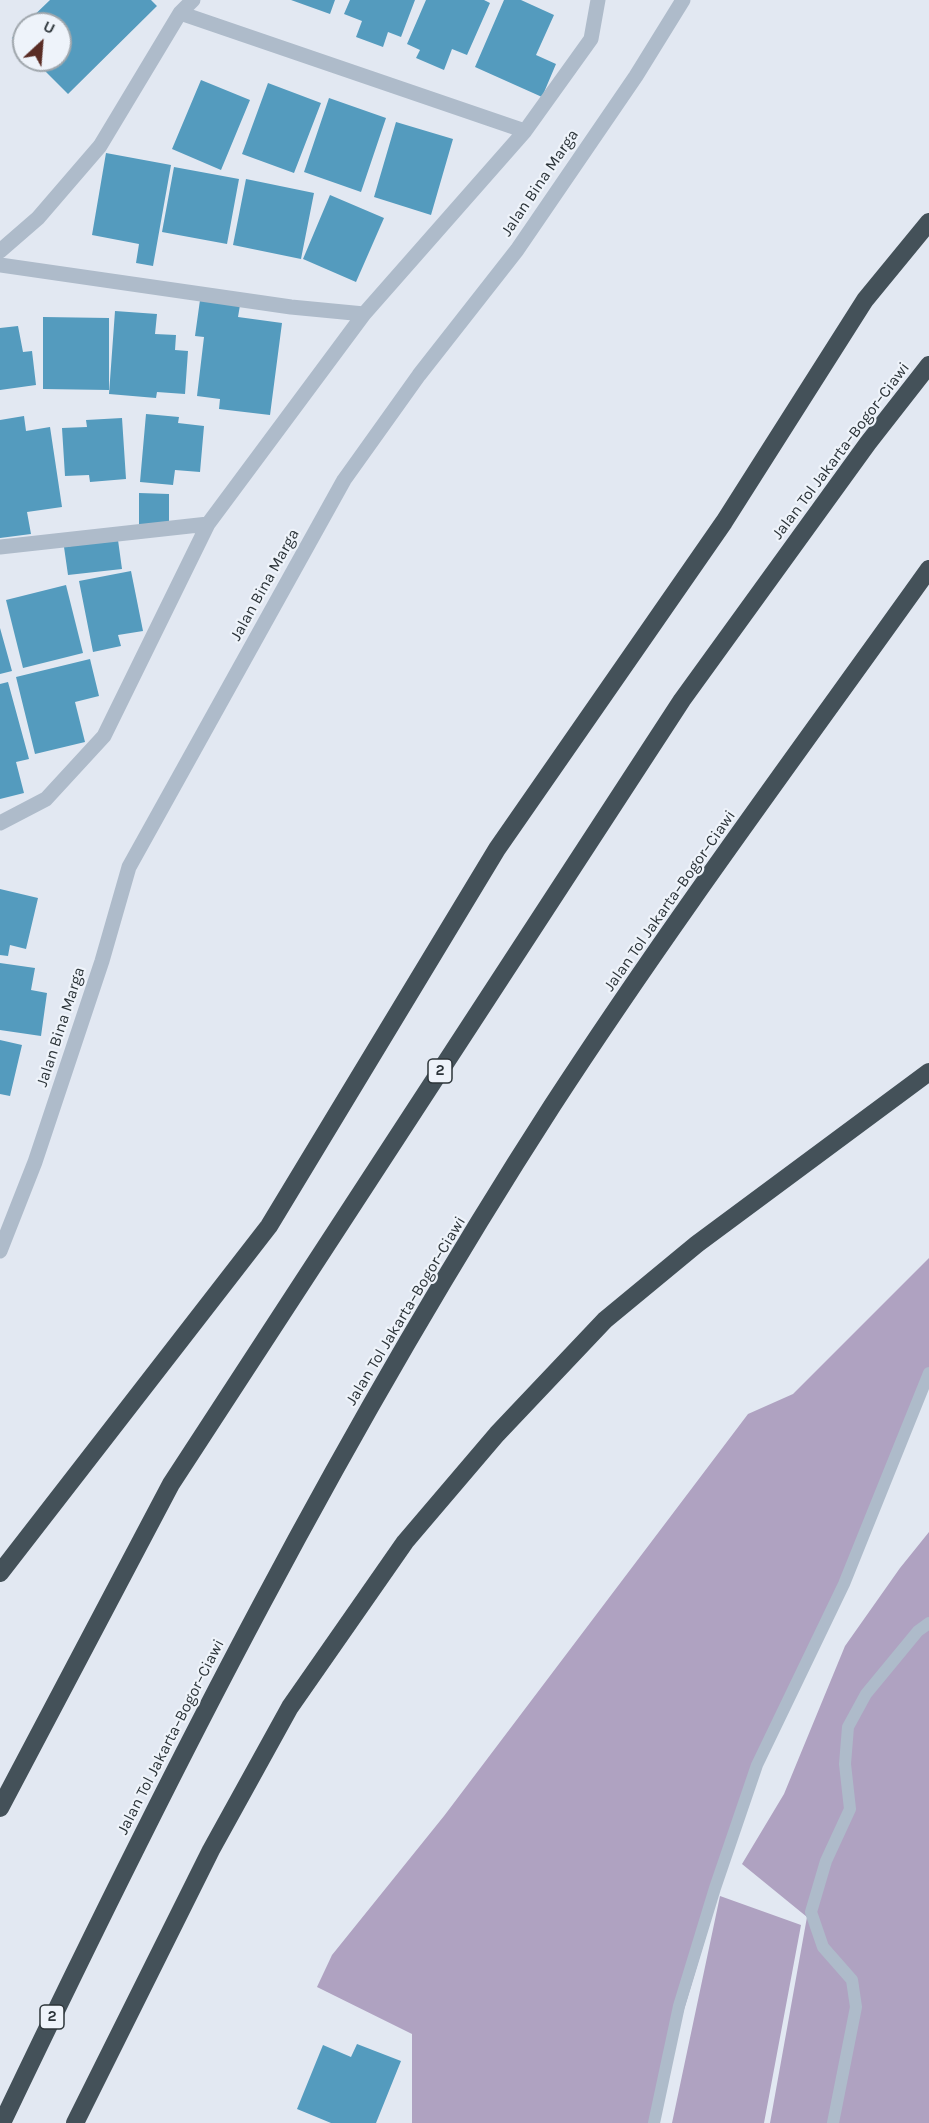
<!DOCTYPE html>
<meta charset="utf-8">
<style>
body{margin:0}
#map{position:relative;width:929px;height:2123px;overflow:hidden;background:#e2e8f2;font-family:Karla,sans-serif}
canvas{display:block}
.north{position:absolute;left:12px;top:12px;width:60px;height:60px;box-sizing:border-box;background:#eef3fa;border:2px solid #a0a7ad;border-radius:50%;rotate:26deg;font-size:16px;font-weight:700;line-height:24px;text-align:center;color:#2c3439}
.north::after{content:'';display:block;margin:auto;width:21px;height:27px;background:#592c24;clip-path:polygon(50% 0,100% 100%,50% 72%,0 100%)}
</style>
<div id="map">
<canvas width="929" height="2123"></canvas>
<div class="north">U</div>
</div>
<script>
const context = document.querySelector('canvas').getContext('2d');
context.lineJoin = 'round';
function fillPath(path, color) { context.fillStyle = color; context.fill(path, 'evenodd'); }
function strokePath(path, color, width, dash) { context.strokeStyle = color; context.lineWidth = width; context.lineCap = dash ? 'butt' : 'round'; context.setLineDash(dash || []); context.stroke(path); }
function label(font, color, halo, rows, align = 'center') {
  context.font = font + ' Karla,sans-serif'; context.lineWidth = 4.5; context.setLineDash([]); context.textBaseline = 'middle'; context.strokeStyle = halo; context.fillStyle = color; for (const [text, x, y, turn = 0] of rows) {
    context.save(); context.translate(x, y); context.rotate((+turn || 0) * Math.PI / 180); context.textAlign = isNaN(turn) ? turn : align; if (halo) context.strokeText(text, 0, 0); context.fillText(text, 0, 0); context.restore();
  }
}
const green = new Path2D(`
 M929,1258V1372L844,1584L757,1765L663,2080L654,2123H412V2034L317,1987L332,1955L444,1816L748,1414L793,1394Z
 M929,1532V2123H770L807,1917L742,1864L784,1794L845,1646L900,1568Z
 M720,1896L801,1925L764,2123H672Z`);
const building = new Path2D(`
 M50,0H151L157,6L68,94L34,60H60V24H25Z
 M291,0H335L330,14Z
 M350,0H415L401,37L388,32L383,47L356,37L362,21L344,14Z
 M426,0H484L490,3L467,55L452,49L444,70L416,58L420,50L407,44Z
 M504,0H521L554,15L536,55L556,64L542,97L475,67Z
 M24,25V50L12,38Z
 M201,80L250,100L221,170L172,149Z
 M268,83L321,103L294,173L242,154Z
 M329,98L386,118L361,192L304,172Z
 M396,122L453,139L431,215L374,197Z
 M106,153L171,165L153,266L136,263L139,244L92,235Z
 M174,167L239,179L227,244L162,232Z
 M246,179L314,193L301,259L233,245Z
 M330,195L384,218L356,282L303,259Z
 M200,300L240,305L238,317L282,323L270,415L219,409L220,399L197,396L204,337L195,336Z
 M115,311L157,314L155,334L176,335L175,350L188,351L185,394L157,392L156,398L109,394Z
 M43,317L109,318V390L43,389Z
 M18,326L23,352L32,351L36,385L0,390V328Z
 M146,414L179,417L178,423L204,426L200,472L175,470L173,485L140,482Z
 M24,416L26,431L50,427L62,507L27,512L31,534L0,538V420Z
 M122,418L126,479L90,482L89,475L65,476L62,428L87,427L86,420Z
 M139,493L169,494V528H139Z
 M118,540L122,569L68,575L64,547Z
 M131,571L143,631L118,635L121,646L93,652L79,581Z
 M66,585L83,653L23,668L6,600Z
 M0,628L12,671L0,674Z
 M90,659L99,696L75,702L85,742L35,754L16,677Z
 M8,682L29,759L16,762L24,793L0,799V684Z
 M0,889L38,898L26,949L10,945L8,956L0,955Z
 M0,963L35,968L31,990L47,993L41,1036L0,1030Z
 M0,1040L22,1045L10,1096L0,1094Z
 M357,2044L401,2061L376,2123H331L297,2109L323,2045L351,2057Z`);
const service = new Path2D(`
 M654,2123L679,2006L715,1888L757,1765L844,1584L929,1373
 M833,2123L856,2007L852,1980L823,1947L811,1912L826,1861L850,1809L845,1764L848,1727L866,1694L918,1631L929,1623`);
const minor = new Path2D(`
 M180,13L525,131
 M0,251L38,218L100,146L180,13L193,0
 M0,265L291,307L364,314
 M0,547L208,524
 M0,823L46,799L104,736L208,524L364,314L525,131L591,39L598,0
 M0,1251L35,1162L102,961L129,867L344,480L419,375L517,250L636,76L683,0`);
const motorway = new Path2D(`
 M0,1573L269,1226L497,849L724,522L865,300L929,222
 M0,1808L171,1484L682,700L868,443L929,365
 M2,2123C168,1775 343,1430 552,1106C671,923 802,747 929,569
 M75,2123L211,1850L290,1707L405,1542L497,1434L605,1320L697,1244L929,1072`);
const shields = [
 [440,1071,24],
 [52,2017,24]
];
const shieldNames = [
 ["2",440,1071],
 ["2",52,2017]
];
const streetNames = [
 ["Jalan Bina Marga",540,183,-56],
 ["Jalan Tol Jakarta–Bogor–Ciawi",841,451,-53],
 ["Jalan Bina Marga",265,585,-61],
 ["Jalan Tol Jakarta–Bogor–Ciawi",670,901,-55],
 ["Jalan Bina Marga",61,1027,-72],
 ["Jalan Tol Jakarta–Bogor–Ciawi",406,1311,-59],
 ["Jalan Tol Jakarta–Bogor–Ciawi",171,1737,-63]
];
fillPath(green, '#afa2c1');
fillPath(building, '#549bbe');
strokePath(service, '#aebbca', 12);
strokePath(minor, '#aebbca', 15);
strokePath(motorway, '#445159', 18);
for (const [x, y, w] of shields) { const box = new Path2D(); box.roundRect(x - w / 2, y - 12, w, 24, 4.5); context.fillStyle = '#eef3fa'; context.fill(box); strokePath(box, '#2c3439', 1.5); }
label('bold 15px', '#2c3439', null, shieldNames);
label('16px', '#2c3439', '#eef3fa', streetNames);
</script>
